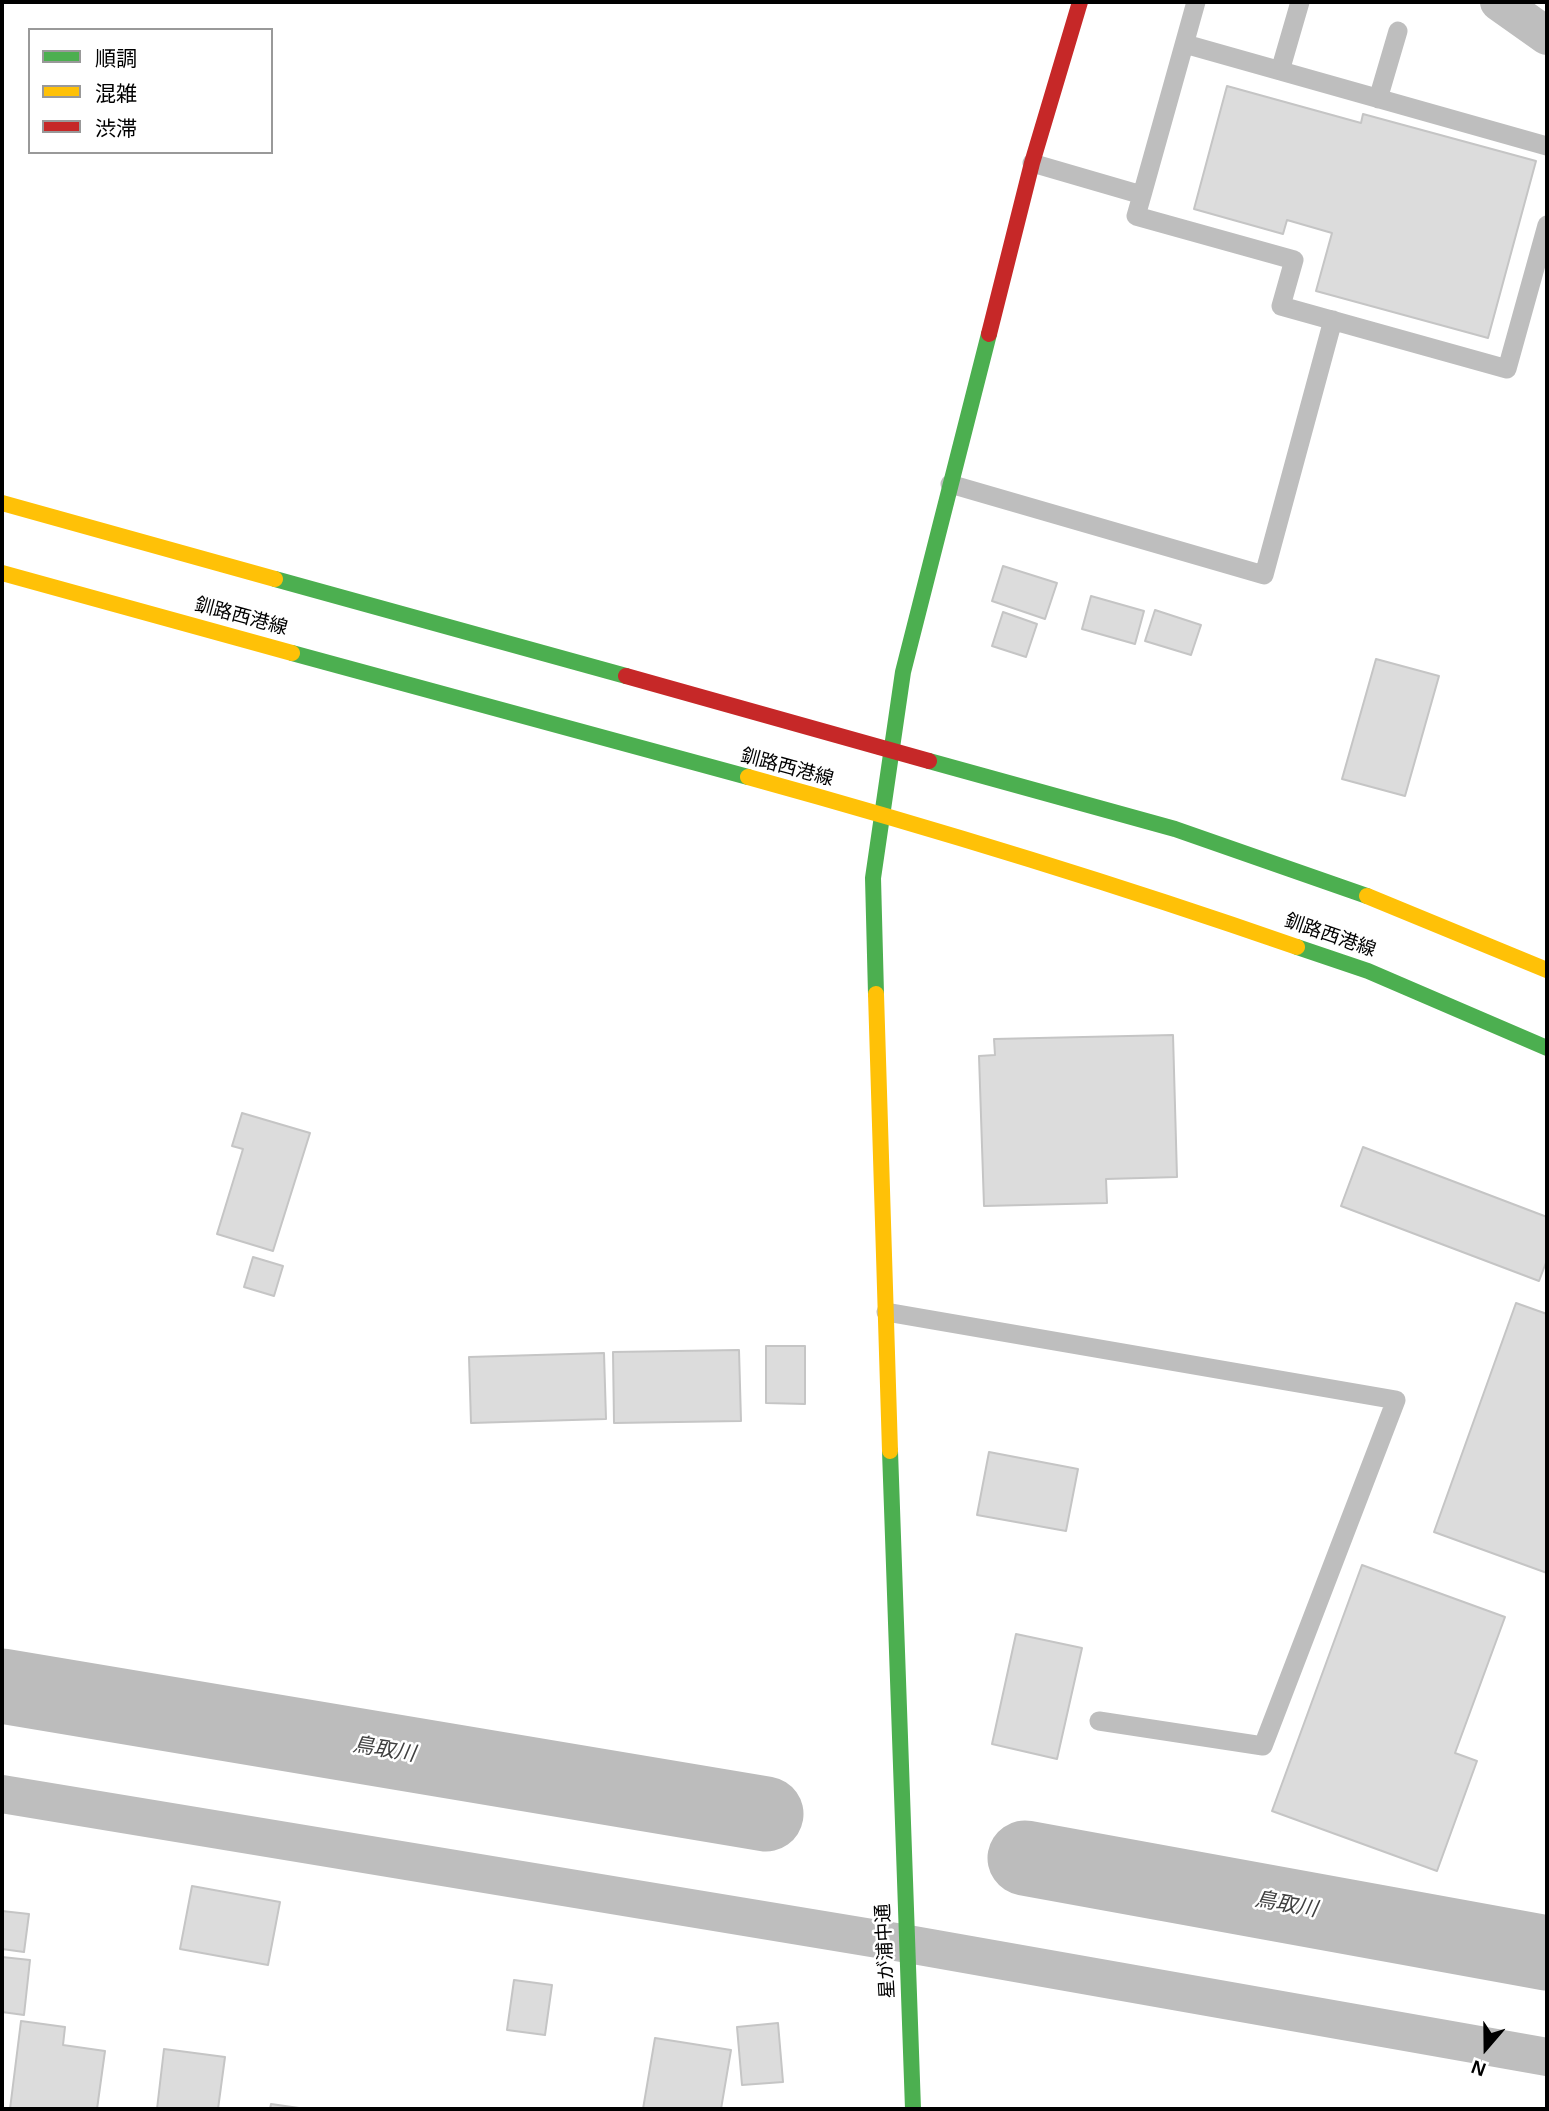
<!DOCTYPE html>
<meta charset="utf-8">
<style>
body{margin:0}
#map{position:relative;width:1549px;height:2111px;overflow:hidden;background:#fff;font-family:Helvetica,"Noto Sans JP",sans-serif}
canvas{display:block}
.frame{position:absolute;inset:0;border:4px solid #000;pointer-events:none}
.legend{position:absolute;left:28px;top:28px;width:245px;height:126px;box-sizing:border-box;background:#fff;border:2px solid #999;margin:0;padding:9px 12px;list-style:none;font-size:21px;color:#000}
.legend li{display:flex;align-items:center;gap:14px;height:35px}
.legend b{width:35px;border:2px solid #999}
.north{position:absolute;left:1451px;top:2013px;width:70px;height:70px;-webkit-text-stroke:5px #fff;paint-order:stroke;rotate:200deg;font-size:19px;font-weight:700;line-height:28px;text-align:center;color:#000}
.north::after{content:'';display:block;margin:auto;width:24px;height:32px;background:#000;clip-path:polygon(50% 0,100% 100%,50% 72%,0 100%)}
</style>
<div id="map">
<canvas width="1549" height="2111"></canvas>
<div class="frame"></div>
<ul class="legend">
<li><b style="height:9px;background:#4caf50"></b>順調</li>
<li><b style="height:9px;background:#ffc107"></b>混雑</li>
<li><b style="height:9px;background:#c62828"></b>渋滞</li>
</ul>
<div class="north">N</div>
</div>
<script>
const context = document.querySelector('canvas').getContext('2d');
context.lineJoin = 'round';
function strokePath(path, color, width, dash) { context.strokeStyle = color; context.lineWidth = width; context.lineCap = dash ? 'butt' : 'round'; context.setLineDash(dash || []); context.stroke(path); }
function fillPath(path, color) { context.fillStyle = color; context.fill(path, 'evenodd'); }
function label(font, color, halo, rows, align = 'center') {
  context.font = font + ' Helvetica,"Noto Sans JP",sans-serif'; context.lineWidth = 5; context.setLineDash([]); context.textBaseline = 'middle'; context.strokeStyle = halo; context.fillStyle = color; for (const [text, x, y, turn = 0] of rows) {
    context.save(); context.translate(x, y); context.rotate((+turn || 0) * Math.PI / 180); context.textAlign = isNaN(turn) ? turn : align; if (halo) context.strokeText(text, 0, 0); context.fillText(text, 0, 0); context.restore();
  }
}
const river = new Path2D(`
 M2,1686L766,1814
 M1025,1858L1547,1953`);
const building = new Path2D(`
 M1227,86L1361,123L1363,114L1536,161L1488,338L1316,291L1332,233L1287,220L1283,234L1194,209Z
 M1003,566L1057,583L1045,619L992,601Z
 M1091,596L1144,611L1135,644L1082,629Z
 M1155,610L1201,625L1191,655L1145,641Z
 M1003,612L1037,624L1026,657L992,646Z
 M1376,659L1439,676L1405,796L1342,779Z
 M1173,1035L1177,1177L1106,1179L1107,1203L984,1206L979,1056L995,1055L994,1039Z
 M242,1113L310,1133L273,1251L217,1234L243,1149L232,1146Z
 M1363,1147L1547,1217V1260L1539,1281L1341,1206Z
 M253,1257L283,1266L274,1296L244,1287Z
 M1516,1303L1547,1314V1573L1434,1532Z
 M766,1346H805V1404L766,1403Z
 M739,1350L741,1421L614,1423L613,1352Z
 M604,1353L606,1419L471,1423L469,1357Z
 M989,1452L1078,1469L1066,1531L977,1515Z
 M1362,1565L1505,1617L1455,1753L1477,1761L1437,1871L1272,1811Z
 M1016,1634L1082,1648L1057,1759L992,1744Z
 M192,1886L280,1902L268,1965L180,1949Z
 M2,1911L29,1914L24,1952L2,1949Z
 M2,1957L30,1960L24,2015L2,2012Z
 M514,1980L552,1985L545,2035L507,2030Z
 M21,2021L65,2027L63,2045L105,2051L97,2109H10Z
 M778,2023L783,2082L742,2085L737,2027Z
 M655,2038L731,2050L721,2109H643Z
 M164,2049L225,2057L218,2109H157Z
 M271,2104L306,2109H270Z`);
const lane = new Path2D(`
 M1185,44L1547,146
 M1280,71L1300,2
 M1378,99L1398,31
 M1032,163L1142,195L1196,2
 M1142,195L1136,216L1294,260L1281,306L1507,369L1547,225
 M950,484L1264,575L1333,320
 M886,1312L1396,1400L1263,1746L1099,1721`);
const street = new Path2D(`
 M1499,2L1547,36
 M2,1794L908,1944L1547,2057`);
const fast = new Path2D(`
 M275,579L626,676
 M292,653L748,777
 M929,761L1175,829L1367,896
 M1297,947L1368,971L1547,1048
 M876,994L873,878L903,672L989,334
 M890,1451L913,2109`);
const slow = new Path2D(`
 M2,503L275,579
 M2,573L292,653
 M748,777C933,828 1116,884 1297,947
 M1367,896L1547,970
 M876,994L890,1451`);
const jam = new Path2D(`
 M989,334L1032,163L1080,2
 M626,676L929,761`);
const streetNames = [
 ["釧路西港線",241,617,15],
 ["釧路西港線",787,768,15],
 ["釧路西港線",1330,936,19],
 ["星が浦中通",886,1951,-93]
];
const waterNames = [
 ["鳥取川",384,1750,9],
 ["鳥取川",1286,1905,10]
];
strokePath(river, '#bcbcbc', 75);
fillPath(building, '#dcdcdc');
strokePath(building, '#c5c5c5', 2);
strokePath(lane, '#bebebe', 19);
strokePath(street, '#bebebe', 38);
strokePath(fast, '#4caf50', 16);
strokePath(slow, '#ffc107', 16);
strokePath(jam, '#c62828', 16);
label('19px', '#000', '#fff', streetNames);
label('italic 21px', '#404040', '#fff', waterNames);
</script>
